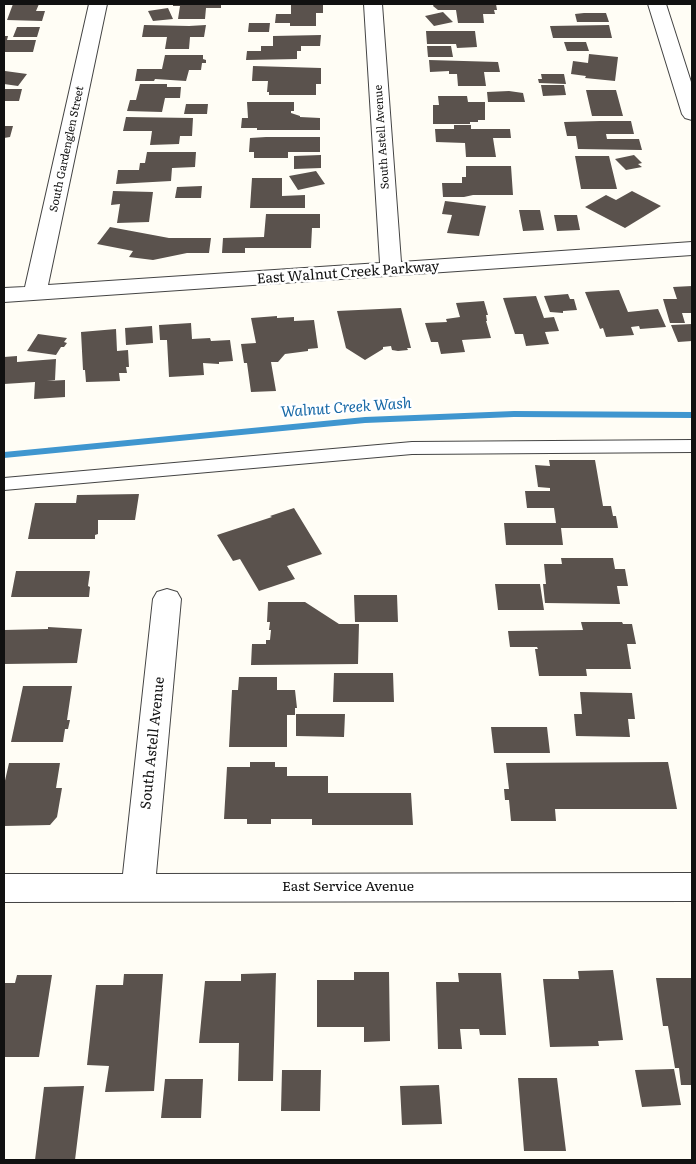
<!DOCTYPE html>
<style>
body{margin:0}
#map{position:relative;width:696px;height:1164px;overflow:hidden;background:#fffdf5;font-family:Literata,serif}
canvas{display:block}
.frame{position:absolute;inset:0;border:5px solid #111;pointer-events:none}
</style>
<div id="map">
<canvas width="696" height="1164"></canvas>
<div class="frame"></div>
</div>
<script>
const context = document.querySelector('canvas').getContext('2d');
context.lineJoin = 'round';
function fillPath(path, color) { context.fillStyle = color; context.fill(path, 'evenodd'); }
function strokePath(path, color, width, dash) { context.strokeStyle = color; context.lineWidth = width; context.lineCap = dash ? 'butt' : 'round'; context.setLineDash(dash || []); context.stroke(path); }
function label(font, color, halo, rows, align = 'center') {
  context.font = font + ' Literata,serif'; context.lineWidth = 5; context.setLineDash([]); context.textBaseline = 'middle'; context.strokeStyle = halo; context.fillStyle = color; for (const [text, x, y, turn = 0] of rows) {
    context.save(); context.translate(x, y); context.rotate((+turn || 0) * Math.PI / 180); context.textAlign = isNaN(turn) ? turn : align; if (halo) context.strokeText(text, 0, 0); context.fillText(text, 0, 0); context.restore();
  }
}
const stream = new Path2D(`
 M514,411L692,412V418L514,417L365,423L4,458V452L365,417Z`);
const building = new Path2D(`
 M13,4H39L36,11H45L42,21L7,20Z
 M173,4H221V8H206L205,19H178L180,6H173Z
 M291,4H323V13H316V26H290V23H275L276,14H291Z
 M434,4H496L497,10H494L495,14H483L484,23H458L456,10H438L433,6Z
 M168,8L173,19L153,21L148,11Z
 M443,12L453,22L434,26L425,16Z
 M584,13H606L609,22H577L575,14Z
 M249,23H270L269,32H248Z
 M144,25L189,26L206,25L204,37H190L189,49H165L167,37H142Z
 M609,25L612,38H553L550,26Z
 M17,27H40L37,37H13Z
 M426,31H475L477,47L457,48L456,44H427Z
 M321,35L320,46H301V51H297V59L246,60L247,51H261V46H273V36Z
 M4,36H8L7,40H36L33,52H4Z
 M564,42H586L589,51H567Z
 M427,46H451L453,57H428Z
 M589,54L618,57L615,81L585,78L586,76L571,74L573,61L588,63Z
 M165,55H203V59L206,60V63H202L201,70H189L186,81L155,79L154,81H135L137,69H162Z
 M429,60L498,62L500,72H484L486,86H458L457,74H449V71L430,72Z
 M253,66L321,68V84H316V95H269V92H267L268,81H252Z
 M5,71L27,74L18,86L4,84Z
 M541,74H564L566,84L539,83L538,79H542Z
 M140,84H167V87H181L180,98H165L162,112L127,111L130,100H136Z
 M541,85H564L566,95L543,96Z
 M4,89H22L19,101H4Z
 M586,90H616L623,116H592Z
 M509,91L523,93L525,102H488L487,92Z
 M438,96H467L468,102H485V120H478V122H470V124H433V105H439Z
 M247,102H294V111H291V113L300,116V117L320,118V130H257V128H241L242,118H248Z
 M186,104H208L207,114H184Z
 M126,117L193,118L192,136H180L179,144L150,145L152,131H123Z
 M600,121H631L634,134H606L607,139H639L642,150L578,149L576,136H567L564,122Z
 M454,125H471V129H510L511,138H493L496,157H466L465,143L436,142L435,129H454Z
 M4,126H13L10,137L4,138Z
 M266,137H320V152H288V158H254V152H249L250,138Z
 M147,152H196L195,167L172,168L171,181L116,184L118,170H139L140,163H145Z
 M321,155V168L294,169V156Z
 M634,155L642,163L638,164L642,167L626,170L615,159Z
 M575,156H609L617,189H581Z
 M466,166H511L513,195H473L464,197H443L442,183H462V177H466Z
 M316,171L325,184L298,190L289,176Z
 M252,178H282V196L305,195V208H250Z
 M202,186L201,198H175L177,187Z
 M113,191L153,192L149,222L117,223L120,204L111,205Z
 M632,191L661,206L625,228L585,207L606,195L616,200Z
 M445,201L486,206L479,236L447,233L452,215L442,214Z
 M519,210H540L544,230L523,231Z
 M266,214H320V228H312L311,248H245V253H222L223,238L264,237Z
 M554,215H577L580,230L557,231Z
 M110,227L169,238H211L209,253H187L153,260L129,257L133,251L97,244Z
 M692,286V313H682L685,323H670L663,299H677L673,287Z
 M619,290L628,312L658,309L666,327L640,329L639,326L631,327L634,335L606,337L603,328L600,329L585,292Z
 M568,294L570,299H574L577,310L563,311V313L550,312L544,296Z
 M536,296L544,318L554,317L559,331L545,332L549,344L526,346L523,334H515L503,298Z
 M484,301L488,315H486L487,321H486L491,338L462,340L465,352L441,354L438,342H431L425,323L447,322L446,319L460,317L456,303Z
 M401,308L411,348H407L408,350L398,351L392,350L391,346L383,347V349L365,360L346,348L337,311Z
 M277,316V318L294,317V321L314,320L318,348L308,349V351L285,354L278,362H271L276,391L251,392L247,363H244L241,344L256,343L251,318Z
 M191,323L192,339L210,338L211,341L230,340L233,361L219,362V364L203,363L204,375L169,377L167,340H160L159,325Z
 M692,324V341L678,342L671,325Z
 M152,326L153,343L126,345L125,328Z
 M116,329L117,351L128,350L129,367H126L127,373H119L120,381L86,382L85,370H83L81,332Z
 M38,334L67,338L64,342L67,343L64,347H61L56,355L27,351Z
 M17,356V362L56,359L55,380L47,381L65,380V397L34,399L35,382L4,384V357Z
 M549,460H595L603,506H611L613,516H616L618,528H561L563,545H506L504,523H556L554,508H527L525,491H550V488L538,487L535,465L550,466Z
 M139,494L135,520H98V534L95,535V539H28L35,503H76L77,495Z
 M294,508L322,554L287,566L295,579L259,591L240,559L233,561L217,535L272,517L270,516Z
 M561,558H613L615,569H625L628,586H617L620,604L545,603L543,584H546L544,564H562Z
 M16,571H90L88,586L90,587L89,597H11Z
 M495,584H540L544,610H498Z
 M354,595H397L398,622H355Z
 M268,602H305L339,624H359L358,664L251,665L252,644H266V640H270L271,630H269L270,622H267Z
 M581,622H622L623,624H632L636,644H627L631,669H586L587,676H539L535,649H538L537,647H510L508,631L583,630Z
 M48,627L82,629L77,663L4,664V630L48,629Z
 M334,673H393L394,702H333Z
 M239,677H277V690H295L297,708H295V715H287V747H229L232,690H238Z
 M23,686H72L67,720H70L68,729H65L63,742H11Z
 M580,692L632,693L635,719H628L630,737L576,736L574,714H582Z
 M296,714H345L344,737L296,736Z
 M491,727H547L550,753H494Z
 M250,762H275V767H287V776H328V793H411L413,825H312V819H271V824H247V819H224L227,767H250Z
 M668,762L677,809H555L556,821H511L509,800H505L504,789H509L506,763Z
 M9,763H60L56,788H62L57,817L50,825L4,826V785Z
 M613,970L623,1040L598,1041L599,1046L550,1047L543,979H579L578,971Z
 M354,972H389L390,1041L364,1042V1027H317V980H354Z
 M276,973L273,1081H238L239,1043H199L205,981H241V974Z
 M458,973H501L506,1035H480L479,1029H460L462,1049H438L436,982H459Z
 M124,974H163L154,1091L105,1092L109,1066L87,1065L96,985H123Z
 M17,975H52L39,1057H4V983H15Z
 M656,978H692V1085H681L679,1068H675L668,1026H663Z
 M674,1069L681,1105L642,1107L635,1070Z
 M282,1070H321L320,1111H281Z
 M518,1078H557L566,1151H524Z
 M165,1079H203L201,1118H161Z
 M439,1085L442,1124L402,1125L400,1086Z
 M84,1086L75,1160H35L44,1087Z`);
const lane = new Path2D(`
 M692,440V452L412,454L4,490V478L412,442Z`);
const street = new Path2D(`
 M89,4H107L48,285L380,263L364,4H382L401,262L692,242V255L4,302V288L25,287Z
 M648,4H666L692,85V120L685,118L682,114Z
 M167,589L177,592L181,599L156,874L692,873V901L4,902V874H123L153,599L157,592Z`);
const farStreetnames = [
 ["South Astell Avenue",382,137,-94],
 ["South Gardenglen Street",67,149,-78]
];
const streetNames = [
 ["East Walnut Creek Parkway",348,273,-4],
 ["South Astell Avenue",153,743,-84],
 ["East Service Avenue",348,887]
];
const waterNames = [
 ["Walnut Creek Wash",346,408,-4]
];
fillPath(stream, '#3f96cf');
fillPath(building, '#5a524d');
strokePath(lane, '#444', 2);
strokePath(street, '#444', 2);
fillPath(lane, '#fff');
fillPath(street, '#fff');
label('11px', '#111', '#fff', farStreetnames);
label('14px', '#111', '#fff', streetNames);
label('italic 15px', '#1768a6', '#fff', waterNames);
</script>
